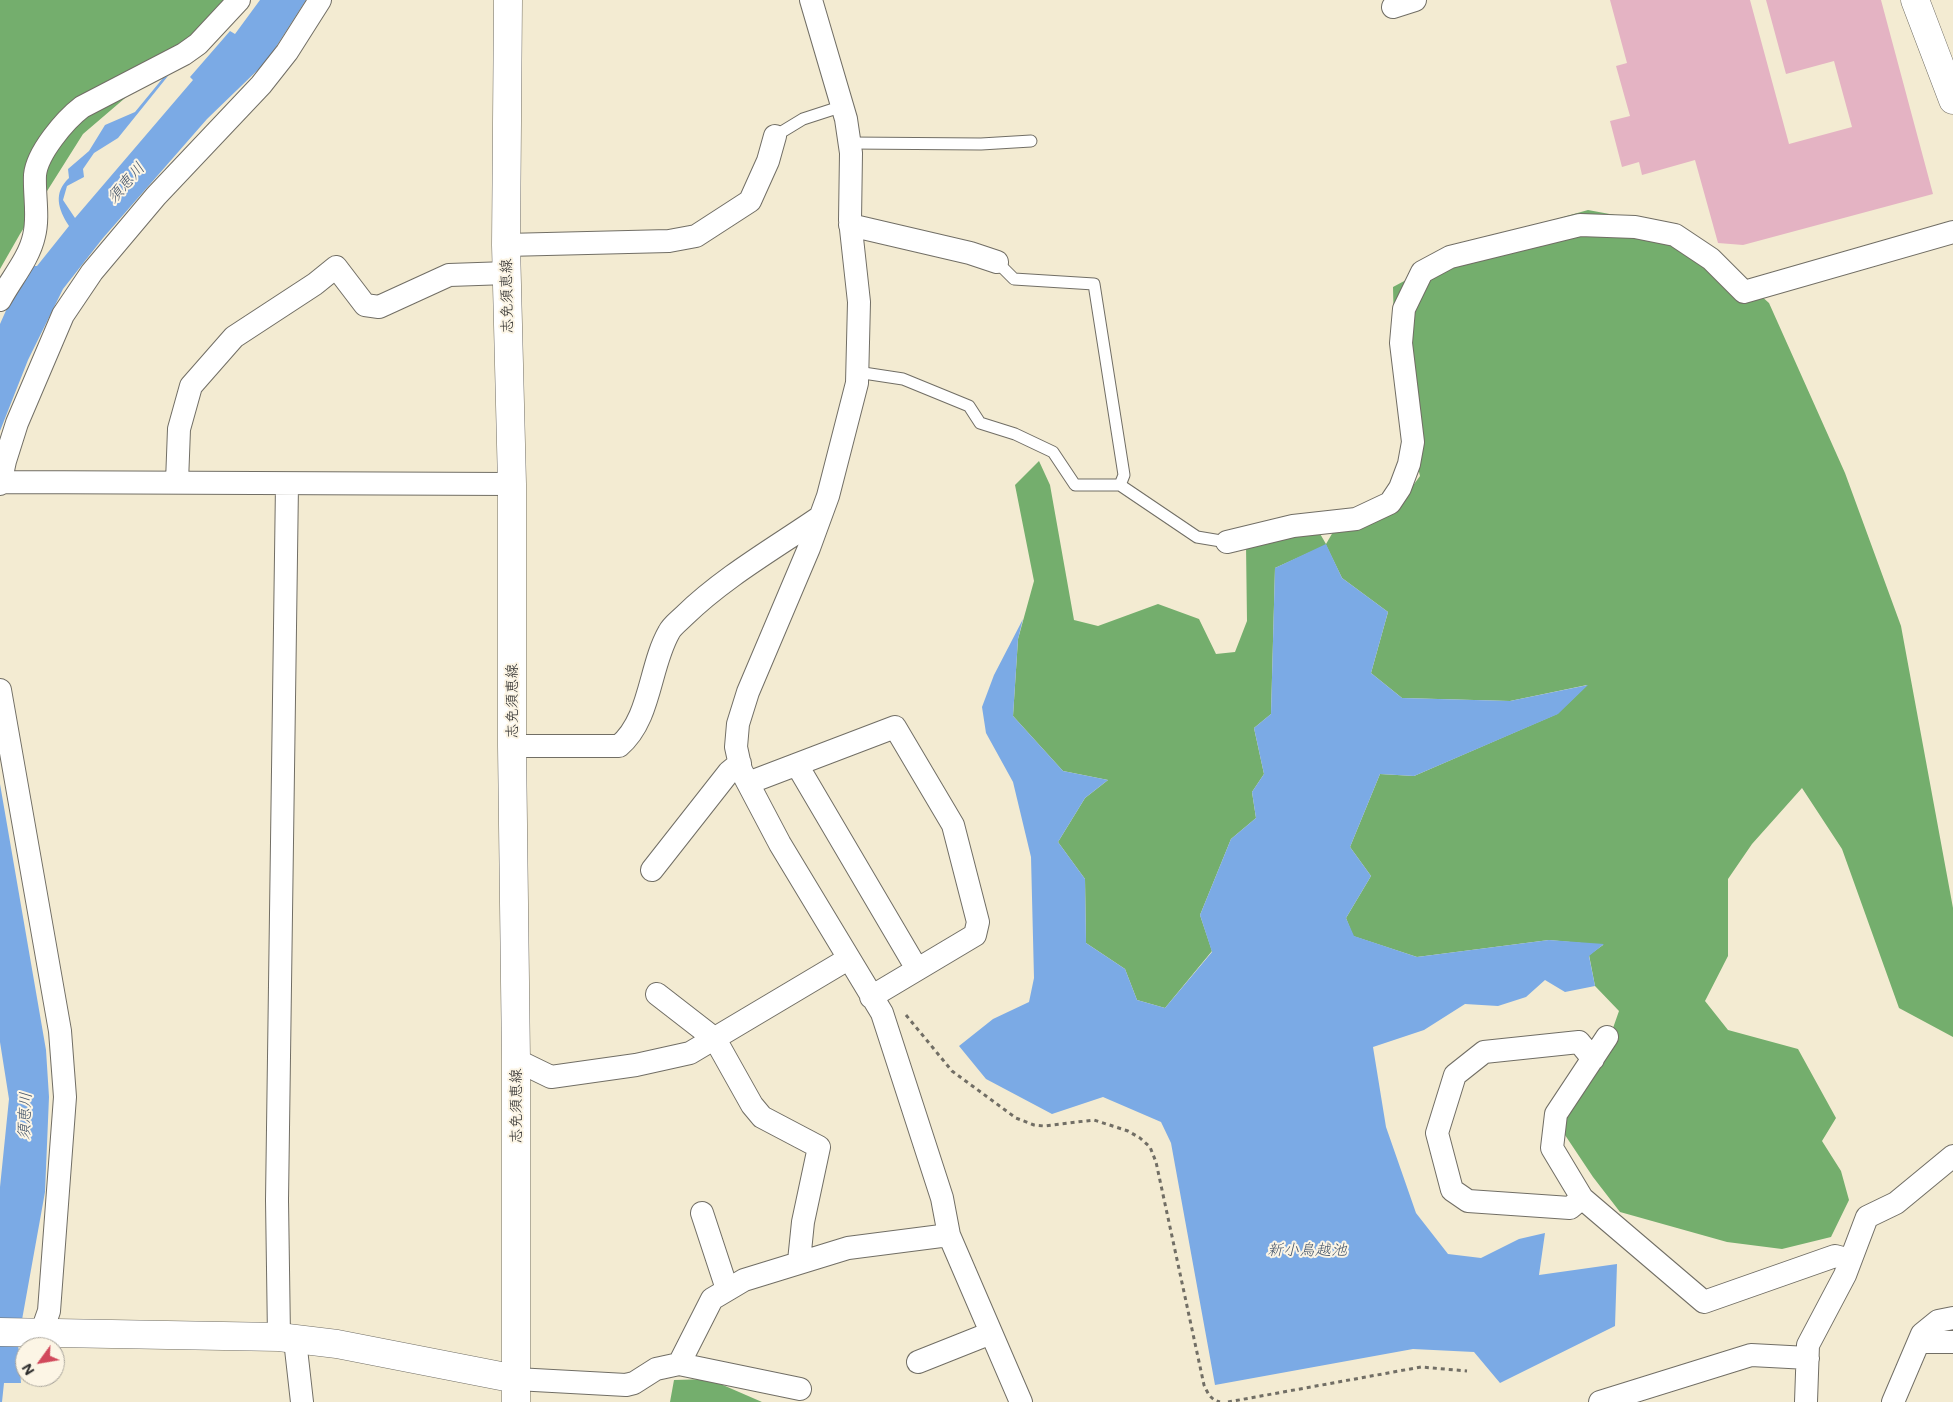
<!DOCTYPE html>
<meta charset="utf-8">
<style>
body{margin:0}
#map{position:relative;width:1953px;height:1402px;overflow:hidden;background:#f3ebd2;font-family:Mali,sans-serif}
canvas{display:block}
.north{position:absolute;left:15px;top:1337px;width:50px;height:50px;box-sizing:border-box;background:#fcf5e5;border:1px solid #a8a49b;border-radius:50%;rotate:238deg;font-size:14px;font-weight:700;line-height:20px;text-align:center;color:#2b2b2b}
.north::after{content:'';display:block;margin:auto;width:18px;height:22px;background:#d1495b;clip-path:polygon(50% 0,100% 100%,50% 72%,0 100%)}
</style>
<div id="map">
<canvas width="1953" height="1402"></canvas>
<div class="north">N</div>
</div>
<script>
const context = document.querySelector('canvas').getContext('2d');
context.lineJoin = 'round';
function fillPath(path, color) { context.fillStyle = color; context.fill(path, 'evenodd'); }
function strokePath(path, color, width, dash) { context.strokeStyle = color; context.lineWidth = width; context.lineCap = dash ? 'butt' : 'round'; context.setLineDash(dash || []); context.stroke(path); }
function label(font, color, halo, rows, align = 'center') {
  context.font = font + ' Mali,"Klee One",sans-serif'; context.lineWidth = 4; context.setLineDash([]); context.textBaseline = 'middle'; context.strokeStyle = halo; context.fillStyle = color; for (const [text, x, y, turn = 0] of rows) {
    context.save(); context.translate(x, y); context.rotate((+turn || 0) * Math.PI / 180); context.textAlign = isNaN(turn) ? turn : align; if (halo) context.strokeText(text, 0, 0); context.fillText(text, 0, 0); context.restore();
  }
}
const forest = new Path2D(`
 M0,0H228L187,45L83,134L20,234L0,269Z
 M1588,210L1685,228L1769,303L1845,473L1901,626L1953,908V1037L1899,1008L1842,849L1802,788L1752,844L1728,879V956L1705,1001L1728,1030L1798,1049L1836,1118L1822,1141L1841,1171L1849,1200L1831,1237L1782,1249L1727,1242L1620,1212L1593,1177L1563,1132L1565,1104L1601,1062L1619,1011L1595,986L1589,955L1603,945L1549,940L1417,957L1353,936L1346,918L1371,876L1350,847L1380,774L1414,776L1557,714L1587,685L1510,701L1402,698L1371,673L1388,612L1342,578L1326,545L1275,568L1271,714L1254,728L1264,774L1252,792L1256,818L1231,839L1200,915L1212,951L1165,1008L1137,1000L1125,969L1086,943L1085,879L1058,842L1085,798L1108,780L1063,771L1013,716L1018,639L1034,581L1015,485L1039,461L1050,485L1074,620L1098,626L1158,604L1199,619L1216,654L1235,652L1247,621L1246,545L1319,532L1326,544L1333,532L1392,514L1420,476L1395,373L1393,287L1479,241Z
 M709,1379L762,1402H670L674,1380Z`);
const water = new Path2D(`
 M260,0H306L267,61L207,119L103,238L63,289L28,360L0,431V324L8,306L34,266H37L69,226C58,209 53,193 69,178L68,169L89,151L105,125L135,112L163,78L168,76L118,138L94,153L83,169L84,177L67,186L63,200L75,218L193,80L190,77L230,31L235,34Z
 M1326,544L1342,578L1388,612L1371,673L1402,698L1510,701L1588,685L1558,714L1414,776L1380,774L1350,847L1371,876L1346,918L1354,936L1417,957L1549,940L1604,944L1589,956L1595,986L1565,992L1545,980L1526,997L1498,1006L1465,1004L1424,1030L1373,1047L1386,1127L1416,1213L1448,1254L1481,1258L1519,1239L1545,1233L1539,1275L1617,1264L1615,1326L1500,1383L1474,1352L1413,1349L1215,1385L1171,1143L1161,1122L1103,1097L1052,1114L986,1079L959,1046L993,1019L1029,1002L1034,978L1031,857L1013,782L986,733L982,707L994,675L1023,619L1018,639L1013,716L1063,771L1108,780L1085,798L1058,842L1085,879L1086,943L1125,969L1137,1000L1165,1008L1212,952L1200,915L1231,839L1256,818L1252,792L1264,774L1254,728L1271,714L1275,568Z
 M0,784L46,1050L49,1097L45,1192L18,1342L21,1383H4L2,1402H0V1187L9,1099L0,1042Z`);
const building = new Path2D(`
 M1610,0H1750L1789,144L1852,127L1834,61L1786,74L1766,0H1881L1933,194L1743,245L1718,243L1695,160L1642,175L1639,162L1622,167L1610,121L1630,116L1616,66L1627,63Z`);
const path = new Path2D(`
 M906,1015L952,1071L1016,1118L1034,1125L1044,1126L1094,1120L1128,1131L1140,1138L1150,1147L1156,1162L1204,1385C1208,1394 1211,1400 1220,1402
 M1228,1402L1421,1367L1467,1371`);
const lane = new Path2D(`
 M775,136L803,119L843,106
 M850,143L981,144L1031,141
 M857,372L903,379L969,406L980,423L1015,434L1053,452L1075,485H1120L1124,475L1094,284L1014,279L997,262
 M1120,485L1197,537L1227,542`);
const street = new Path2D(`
 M811,0L846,119L851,153L850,220L859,302L857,383L828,496L809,548L748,692L738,724L736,747L741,770L780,844L882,1013L942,1198L949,1235L1021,1402
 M1393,7L1415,0
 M850,225L970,253L997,262
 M506,245L669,241L696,236L750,201L768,161L775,136
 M0,300C11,279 29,259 34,236C39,217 34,195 35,175C37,153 65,120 82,107L184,54L198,44L239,0
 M0,482L512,484
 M177,482L179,429L191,386L234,337L315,284L336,267L365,305L379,307L449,275L507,273
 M0,484L5,461L17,423L63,315L92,272L156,196L261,85L287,52L320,0
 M1227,542L1293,526L1356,519L1390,503L1400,488L1409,464L1413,442L1401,343L1404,309L1422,272L1450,257L1580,225L1635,227L1675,235L1711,259L1744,292L1953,232
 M0,690L60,1031L65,1097L49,1311L42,1331
 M512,746H619C651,719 649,667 669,632C672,626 679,621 684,616C724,577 775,548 820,517
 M797,765L917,969
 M748,783L895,727L953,825L978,922L975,935L871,997
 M652,870L729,772L740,763
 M657,994L715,1039L752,1105L762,1117L819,1147L803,1222L799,1261
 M1607,1037L1556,1114L1552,1148L1582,1198L1704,1302L1835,1256L1850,1260
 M516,1060L551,1077L636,1065L690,1053L848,959
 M1582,1198L1570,1208L1468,1201L1452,1190L1437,1133L1455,1075L1484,1052L1579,1042L1593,1059
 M702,1213L727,1289
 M279,1337L277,1200L287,484
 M295,1340L302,1402
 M1919,1342H1953
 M918,1362L991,1333
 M679,1364L800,1389
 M516,1379L626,1385L634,1383L656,1369L679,1364L712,1299L744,1280L848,1248L949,1235
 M1600,1402L1751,1355L1808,1358
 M1806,1402L1808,1345L1845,1275L1867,1217L1896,1203L1953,1156
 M1893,1402L1922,1334L1938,1321L1953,1318`);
const secondary = new Path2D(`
 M1915,0L1953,100
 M0,1332L279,1337L337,1344L516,1379`);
const primary = new Path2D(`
 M508,0L506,245L512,484V746L516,1060V1402`);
const streetNames = [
 ["志免須恵線",507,296,-91],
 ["志免須恵線",512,701,-90],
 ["志免須恵線",516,1106,-90]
];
const waterNames = [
 ["須恵川",126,183,-49],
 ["須恵川",25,1116,-87],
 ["新小鳥越池",1307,1250]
];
fillPath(forest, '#74ae6d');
fillPath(water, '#7baae5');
fillPath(building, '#e4b3c3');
strokePath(lane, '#716e65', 13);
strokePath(street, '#716e65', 24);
strokePath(secondary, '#716e65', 29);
strokePath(primary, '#716e65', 29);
strokePath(path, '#716e65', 3, [4, 4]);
strokePath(lane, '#fff', 11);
strokePath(street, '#fff', 22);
strokePath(secondary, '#fff', 28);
strokePath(primary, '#fff', 28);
label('15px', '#2b2b2b', '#fcf5e5', streetNames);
label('italic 16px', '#47576c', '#fcf5e5', waterNames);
</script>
